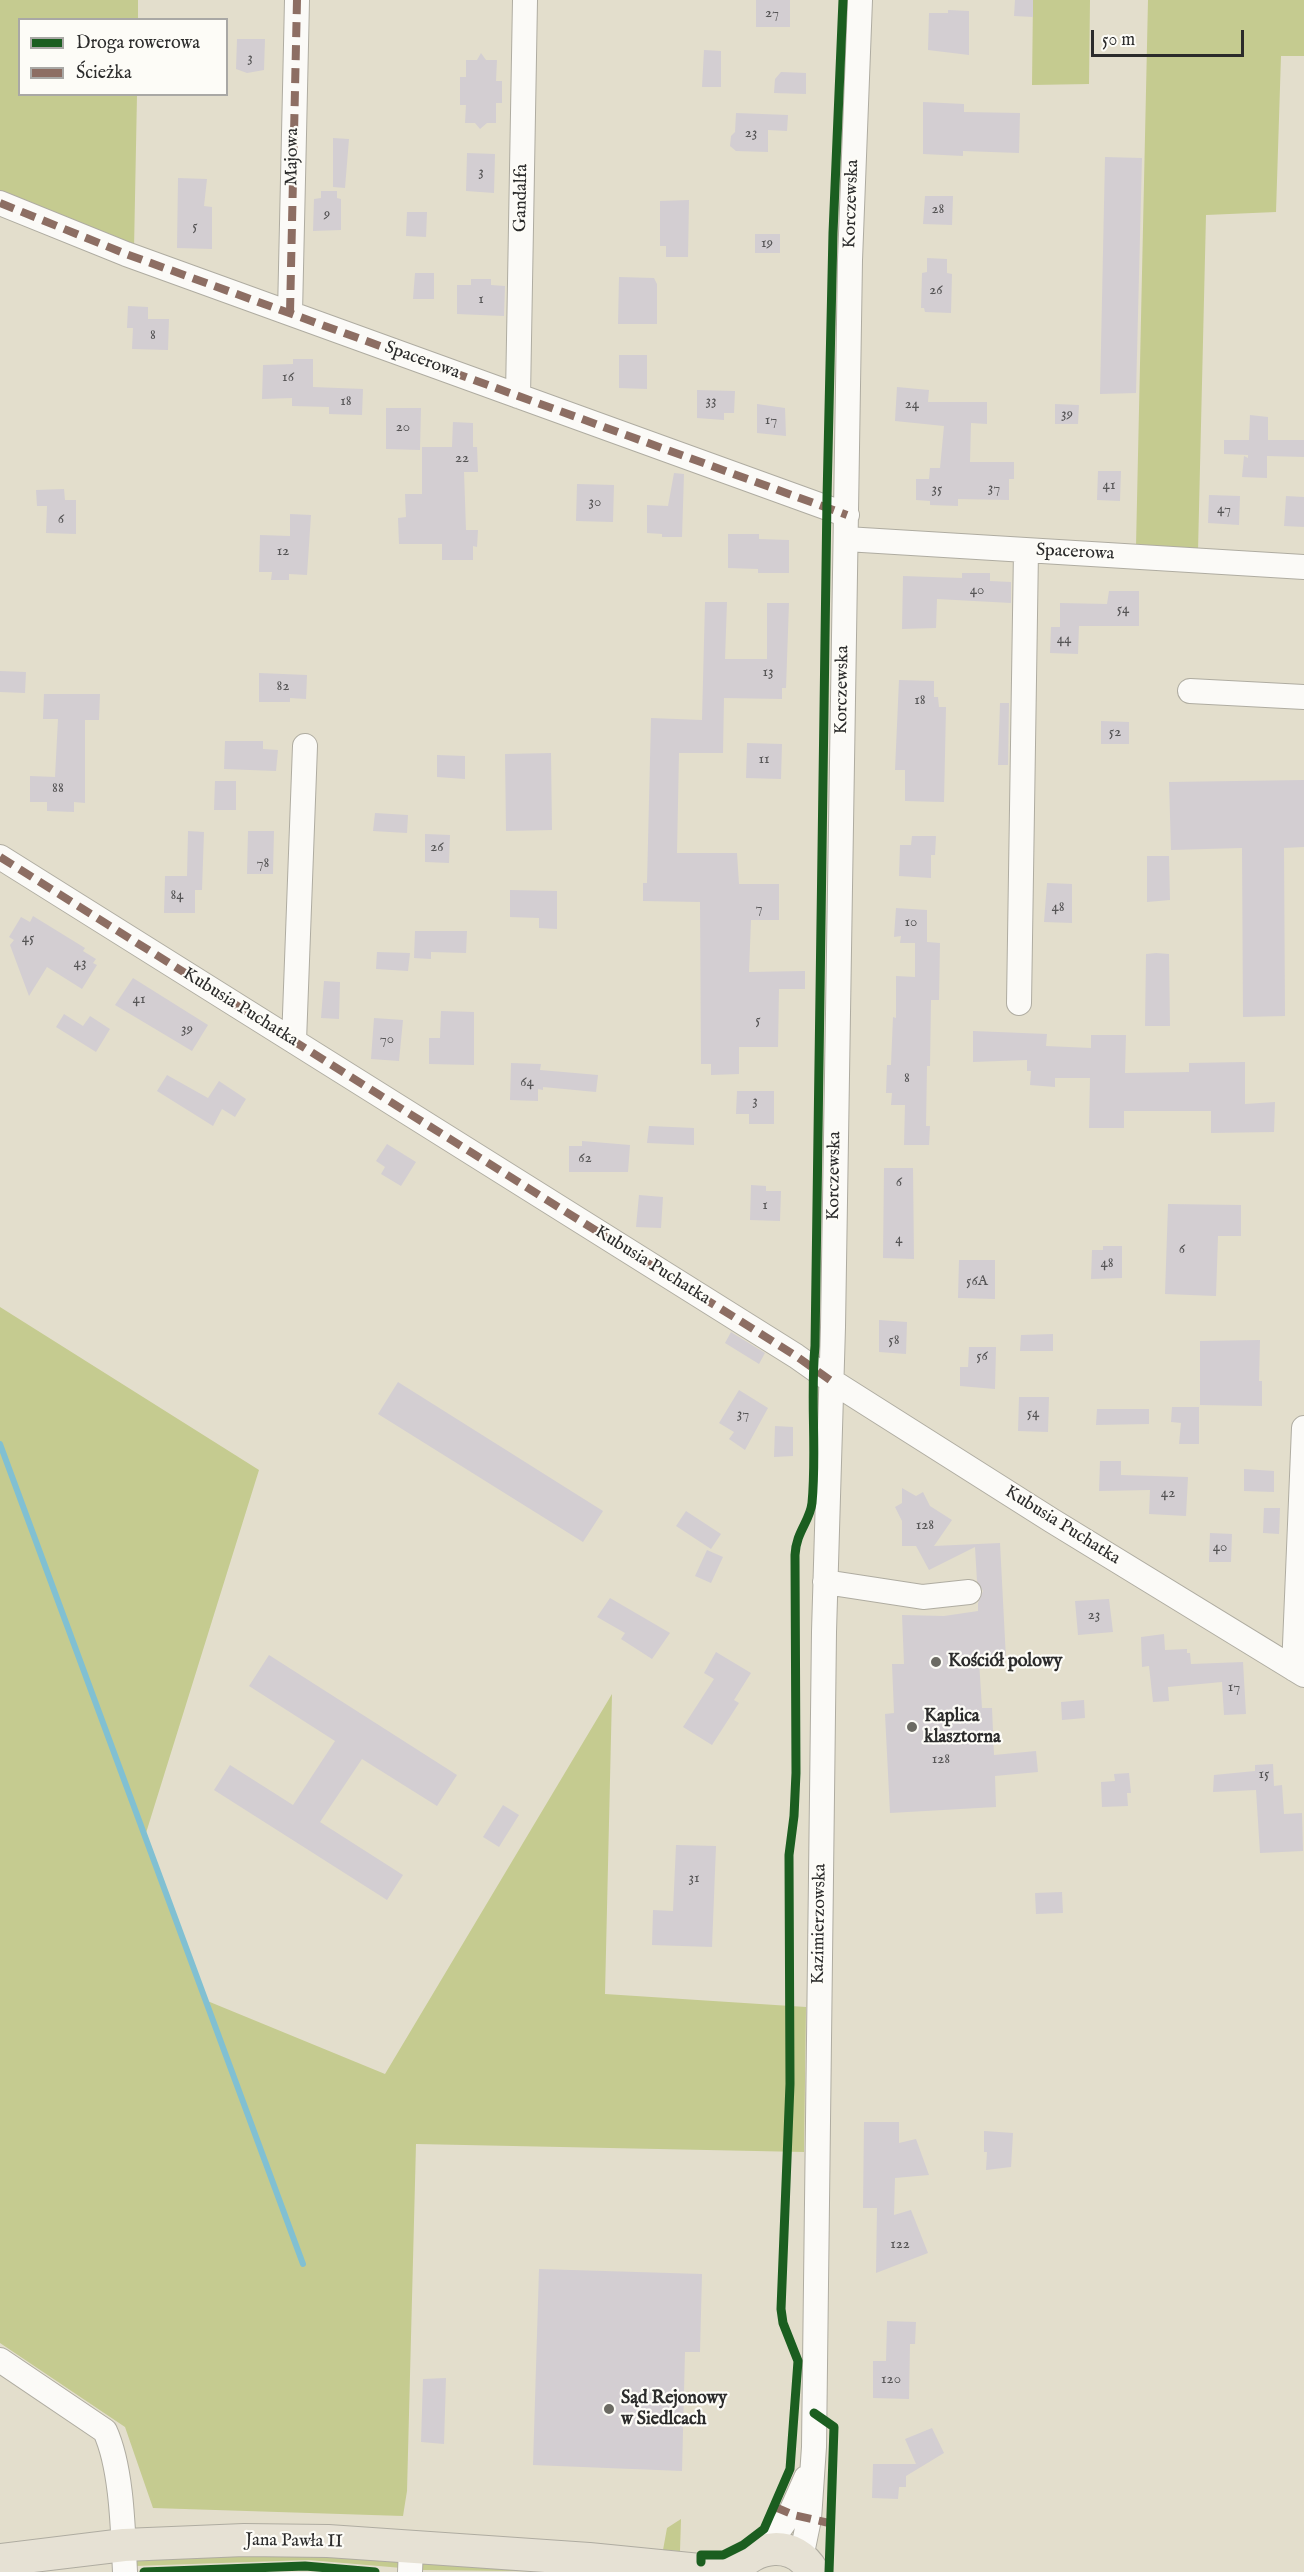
<!DOCTYPE html>
<meta charset="utf-8">
<style>
body{margin:0}
#map{position:relative;width:1304px;height:2572px;overflow:hidden;background:#e3decc;font-family:"IM FELL English",serif}
canvas{display:block}
.legend{position:absolute;left:18px;top:18px;width:210px;height:78px;box-sizing:border-box;background:#fdfcf7;border:2px solid #a9a8a5;margin:0;padding:8px 10px;list-style:none;font-size:18px;color:#2b2b2b}
.legend li{display:flex;align-items:center;gap:12px;height:30px}
.legend b{width:30px;border:2px solid #a9a8a5}
.scale{position:absolute;left:1091px;top:30px;width:153px;height:27px;box-sizing:border-box;border:3px solid #2b2b2b;border-top:0;padding-left:8px;font-size:18px;line-height:21px;white-space:nowrap;color:#2b2b2b;-webkit-text-stroke:4px #fdfcf7;paint-order:stroke}
</style>
<div id="map">
<canvas width="1304" height="2572"></canvas>
<ul class="legend">
<li><b style="height:8px;background:#1b5e20"></b>Droga rowerowa</li>
<li><b style="height:8px;background:#8d6e63"></b>Ścieżka</li>
</ul>
<div class="scale">50 m</div>
</div>
<script>
const context = document.querySelector('canvas').getContext('2d');
context.lineJoin = 'round';
function fillPath(path, color) { context.fillStyle = color; context.fill(path, 'evenodd'); }
function strokePath(path, color, width, dash) { context.strokeStyle = color; context.lineWidth = width; context.lineCap = dash ? 'butt' : 'round'; context.setLineDash(dash || []); context.stroke(path); }
function label(font, color, halo, rows, align = 'center') {
  context.font = font + ' "IM FELL English",serif'; context.lineWidth = 4.5; context.setLineDash([]); context.textBaseline = 'middle'; context.strokeStyle = halo; context.fillStyle = color; for (const [text, x, y, turn = 0] of rows) {
    context.save(); context.translate(x, y); context.rotate((+turn || 0) * Math.PI / 180); context.textAlign = isNaN(turn) ? turn : align; if (halo) context.strokeText(text, 0, 0); context.fillText(text, 0, 0); context.restore();
  }
}
const green = new Path2D(`
 M0,0H138V19L20,20V94L137,95L134,249L0,195Z
 M1033,0H1090L1089,84L1032,85Z
 M1148,0H1304V56H1281L1276,212L1206,215L1198,551L1136,546Z
 M0,1307L259,1470L146,1833L205,2000L385,2074L612,1694L605,1994L806,2007L804,2152L416,2144L407,2491L403,2516L153,2508L125,2427L0,2343Z
 M681,2519L680,2551L663,2550L667,2528Z
 M199,2553L399,2556L402,2568L308,2560L135,2566L138,2559Z
 M421,2561L602,2572L421,2570Z`);
const stream = new Path2D(`
 M0,1444L303,2264`);
const building = new Path2D(`
 M756,0H790V27H756Z
 M1015,0H1033V17L1014,16Z
 M948,10L969,11V55L928,50L929,13H948Z
 M237,39H265L264,70L247,73L236,69Z
 M704,50L721,51V87H702Z
 M481,53L486,60H497L496,81H502V103H496V123H487L480,129L475,123H465L466,105H460V77H466V60H477Z
 M781,72L806,73V94L774,93L775,79Z
 M923,102L964,104V112L1020,113L1019,153L963,151V156L923,154Z
 M736,113L788,115L787,131L768,130V152L736,151L730,146L731,136L735,132Z
 M333,138L349,139L345,188L333,187Z
 M467,153L495,154L494,193L466,191Z
 M1105,157L1142,158L1136,393L1100,394Z
 M178,178L207,179L204,206L212,207V249L177,248Z
 M321,191H337V198L341,199V230L313,231L314,199L321,198Z
 M925,196H953L952,225L923,224Z
 M689,200L688,257H666V246H660V201Z
 M407,212H427L426,237L406,236Z
 M755,234H780V253H755Z
 M927,258L947,259V273L952,274L951,313L925,312L924,308H921L922,273L927,272Z
 M415,273H434V299H413Z
 M619,277L654,278L657,284V324H618Z
 M471,279H491V285L505,286L504,316L457,314V285H471Z
 M128,306L148,307V319H169L168,350L132,349L133,328H127Z
 M619,355H647V389L619,388Z
 M293,359H313V387L363,389L362,415L329,414V407L292,406V398L262,399L263,365L293,364Z
 M897,387L929,390L928,402H987V424L971,423L970,462H1014V479H1009V500L958,499V506L930,505V501L916,500V479H929L930,468H940L944,426L895,421Z
 M697,390L735,391L734,413H724V420L697,418Z
 M757,404L785,408L786,436L757,433Z
 M1055,404L1079,405L1078,424H1055Z
 M386,408H421L420,450L386,449Z
 M1250,415L1268,417V440H1304V457L1267,456V478L1242,477L1244,456L1248,458V455L1224,454V440H1249Z
 M453,422L473,423V447H477L478,472H464L466,530H478L477,547L473,546V560H442V544H399L398,518L406,517L405,494H422V447H452Z
 M1098,471H1121L1120,501L1097,500Z
 M674,473L684,474L682,537H662V534L647,533V505L668,506Z
 M577,484L614,485L613,522L576,521Z
 M64,489L65,500H76V534L46,533L47,506H37L36,490Z
 M1209,495L1240,496L1239,525L1208,523Z
 M1286,496L1304,497V527L1284,526Z
 M290,514L311,515L307,575L289,574V580H271L272,572H259L260,535L290,536Z
 M728,534H759V539L789,540V573H758V569L728,568Z
 M962,573H990V581L1011,582V603L937,599L936,628L902,629L903,576L962,578Z
 M1109,591H1139V626H1079L1078,654L1050,653L1051,627H1060V603L1107,604Z
 M705,602H727L725,659H767V603H789L786,688H782V699L724,698L723,753H679L677,853H737L739,884H779V920H751L749,972L805,971V989H779L778,1047H739V1074L711,1075V1064H701L700,902L643,901V883H647L651,718L702,720Z
 M0,671L26,672L25,693L0,692Z
 M259,673L307,675L306,699L290,698V702H259Z
 M899,680L934,681V697H938L939,707H946L944,802L905,801V770H895Z
 M44,694H100L99,720H85V803L74,802V812L47,811V802H30V776L55,777L58,719H43Z
 M1000,703H1009L1008,765H998Z
 M1101,721L1129,722V744H1101Z
 M225,741H263V749L278,750L276,771L224,769Z
 M747,743L782,744L781,779L746,778Z
 M551,753L552,830L506,831L505,754Z
 M437,755L465,756V779L437,777Z
 M1304,780V847L1284,848L1285,1016L1243,1017L1242,848L1171,850L1169,782Z
 M215,781H236V810H214Z
 M375,813L408,815L407,833L373,831Z
 M188,831L204,832L202,890H195V913H164L165,876H187Z
 M248,831H274L273,874H247Z
 M425,834L450,835L449,863L425,862Z
 M912,836H936L935,855H931V878L899,876L900,845H911Z
 M1147,856H1169L1170,900L1147,902Z
 M1047,883L1072,884V923L1044,922Z
 M510,890L557,891V929L539,928V918L510,917Z
 M896,908L927,910V942L940,943L939,1000H931L930,1066H927L926,1126H930L929,1145H904L905,1105H891L892,1093H886L887,1065H891L893,1017L896,1018V976L915,977V943H900L901,936L894,937Z
 M33,916L85,948L83,951L96,959L93,963L97,965L82,989L47,967L29,996L10,945L14,940L9,937L21,917L30,922Z
 M415,931H467L466,953L431,952V959L414,958Z
 M377,952L410,953L408,971L376,969Z
 M1156,953L1169,954L1170,1026H1145L1146,954Z
 M133,978L208,1025L192,1051L115,1005Z
 M324,981L340,982L339,1019L321,1018Z
 M441,1011L474,1012V1065L429,1064V1038H440Z
 M64,1014L83,1026L90,1016L110,1029L96,1052L56,1027Z
 M374,1018L403,1020L399,1061L371,1059Z
 M973,1031L1047,1034L1046,1046L1091,1048V1035H1126L1125,1073L1189,1072V1063L1245,1062V1104L1275,1102L1274,1132L1211,1133V1111H1124V1128H1089L1090,1078H1055V1087L1030,1085L1031,1071H1027V1060L973,1062Z
 M511,1063L541,1064L540,1070L598,1075L596,1092L543,1087V1090L538,1089V1101L510,1100Z
 M167,1075L208,1098L219,1081L246,1099L235,1117L222,1109L213,1126L157,1091Z
 M737,1091H774V1124H749V1114H736Z
 M649,1126L694,1128V1145L647,1143Z
 M582,1141L630,1145L628,1172H569V1146H582Z
 M387,1144L416,1162L401,1186L381,1174L385,1167L376,1161Z
 M884,1168H913L914,1259L883,1258Z
 M751,1185L766,1186V1191H781L780,1221L750,1220Z
 M639,1195L663,1197L661,1228L636,1227Z
 M1168,1204L1241,1205V1236H1218L1216,1296L1165,1294Z
 M1103,1246H1122V1278L1091,1279L1092,1250H1103Z
 M959,1260H995V1299L958,1298Z
 M879,1320L907,1322L906,1354L879,1352Z
 M731,1332L765,1353L759,1364L725,1343Z
 M1053,1334V1351H1020L1021,1335Z
 M1260,1340L1259,1381H1262V1406L1200,1405V1341Z
 M969,1347H996L995,1389L960,1386V1367H968Z
 M398,1382L603,1511L583,1542L378,1414Z
 M739,1390L768,1408L745,1450L729,1439L734,1432L719,1423Z
 M1019,1397H1049L1048,1432L1018,1431Z
 M1172,1407H1199V1444H1179L1181,1423L1171,1422Z
 M1097,1409H1149V1424L1096,1425Z
 M775,1426L793,1427V1456L774,1457Z
 M1100,1461H1121V1475L1188,1477L1186,1516L1149,1514L1150,1490L1099,1491Z
 M1244,1469L1274,1471V1492L1244,1491Z
 M902,1488L916,1496L923,1492L930,1506L952,1520L934,1546L1000,1543L1006,1659L979,1661L982,1708H992L994,1755L1036,1751L1038,1772L995,1776L996,1807L890,1813L885,1714L894,1713L892,1664H904L902,1615L944,1616L978,1611V1603L983,1591L977,1581L975,1547L929,1570L916,1546H902V1521L895,1507L902,1503Z
 M1264,1508H1280L1279,1534L1263,1533Z
 M686,1511L721,1534L711,1549L676,1526Z
 M1210,1533L1232,1534L1231,1562H1209Z
 M707,1550L723,1557L711,1583L695,1576Z
 M610,1598L670,1633L652,1659L621,1639L625,1633L597,1617Z
 M1109,1599L1113,1632L1078,1635L1075,1601Z
 M1164,1634L1165,1650L1187,1649V1653H1190L1191,1664L1243,1662L1246,1714L1224,1715L1222,1682L1168,1687L1169,1701L1153,1702L1149,1666L1142,1667L1141,1637Z
 M716,1652L751,1673L734,1700L739,1703L712,1745L683,1727L714,1679L704,1673Z
 M269,1655L457,1775L437,1806L362,1759L320,1822L403,1875L387,1900L214,1790L230,1765L293,1805L335,1741L249,1686Z
 M1084,1700L1085,1718L1062,1720L1061,1702Z
 M1273,1764L1274,1786L1282,1785L1284,1814L1302,1813L1303,1851L1260,1853L1256,1790L1213,1792L1214,1775L1255,1771V1765Z
 M1129,1773L1131,1793H1127L1128,1806L1102,1807L1101,1782L1115,1781L1114,1774Z
 M503,1805L519,1815L499,1847L483,1837Z
 M676,1845L716,1846L712,1947L652,1945L653,1910L673,1911Z
 M1062,1892L1063,1913L1036,1914L1035,1893Z
 M864,2122H899V2143L916,2139L929,2175L895,2178L894,2215L911,2210L928,2253L876,2273L877,2208H863Z
 M984,2131L1013,2133L1011,2167L986,2170L987,2152H984Z
 M539,2269L702,2274L700,2352H685L682,2471L533,2465Z
 M887,2321L916,2322L915,2344H910L909,2399L873,2398V2361H886Z
 M446,2378L444,2444L421,2442L423,2379Z
 M932,2428L944,2453L906,2476V2487H899L898,2499L872,2498L873,2464H916L905,2439Z`);
const minor = new Path2D(`
 M0,203L126,254L847,515
 M290,313L297,0
 M518,396L525,0
 M846,539L1304,567
 M1190,691L1304,697
 M0,857L796,1356L830,1380L1051,1520L1304,1675
 M1019,1003L1026,550
 M294,1041L305,746
 M825,1582L923,1597L969,1592
 M1294,1669L1304,1428
 M0,2360L105,2431C122,2468 123,2531 125,2572
 M766,2549L790,2514L806,2478
 M801,2558L809,2519L814,2447L824,1632L833,1327L850,260L860,0
 M410,2572L411,2547`);
const major = new Path2D(`
 M0,2560L124,2545L244,2540L328,2541L589,2559L720,2572
 M734,2572C754,2544 795,2539 813,2572`);
const quiet = new Path2D(`
 M0,203L126,254L847,515
 M290,313L297,0
 M0,857L796,1356L830,1380
 M775,2507L794,2515L829,2523`);
const cycleway = new Path2D(`
 M814,2413L834,2427L829,2572
 M701,2562V2555H723L743,2545L764,2529L790,2469L798,2361L783,2323L781,2309L790,2084L789,1855L794,1816L796,1773L795,1555C796,1532 810,1521 812,1503C817,1451 810,1398 815,1346L827,498L833,233L843,0
 M144,2572L305,2566L375,2572`);
const markers = [
 [936,1662,6,"#6b6a63"],
 [912,1727,6,"#6b6a63"],
 [609,2409,6,"#6b6a63"]
];
const numberNames = [
 ["27",772,14],
 ["3",250,59],
 ["23",751,134],
 ["3",481,173],
 ["28",938,210],
 ["9",327,215],
 ["5",195,227],
 ["19",767,244],
 ["26",936,291],
 ["1",481,300],
 ["8",153,336],
 ["16",288,378],
 ["18",346,402],
 ["33",711,402],
 ["24",912,405],
 ["39",1067,415],
 ["17",771,421],
 ["20",403,428],
 ["22",462,459],
 ["41",1109,486],
 ["37",994,489],
 ["35",937,490],
 ["30",595,503],
 ["47",1224,510],
 ["6",61,520],
 ["12",283,552],
 ["40",977,591],
 ["54",1123,610],
 ["44",1064,640],
 ["13",768,673],
 ["82",283,687],
 ["18",920,701],
 ["52",1115,733],
 ["11",764,760],
 ["88",58,789],
 ["26",437,848],
 ["78",263,864],
 ["84",177,896],
 ["48",1058,908],
 ["7",759,909],
 ["10",911,923],
 ["45",28,939],
 ["43",80,964],
 ["41",139,1000],
 ["5",758,1021],
 ["39",187,1030],
 ["70",387,1040],
 ["8",907,1079],
 ["64",527,1083],
 ["3",755,1102],
 ["62",585,1159],
 ["6",899,1183],
 ["1",765,1206],
 ["4",899,1240],
 ["6",1182,1250],
 ["48",1107,1264],
 ["56A",977,1282],
 ["58",894,1341],
 ["56",982,1357],
 ["54",1033,1414],
 ["37",743,1415],
 ["42",1168,1494],
 ["128",925,1526],
 ["40",1220,1548],
 ["23",1094,1616],
 ["17",1234,1688],
 ["128",941,1760],
 ["15",1264,1775],
 ["31",694,1879],
 ["122",900,2245],
 ["120",891,2380]
];
const streetNames = [
 ["Majowa",293,157,-89],
 ["Gandalfa",522,198,-89],
 ["Korczewska",852,204,-88],
 ["Spacerowa",422,361,20],
 ["Spacerowa",1075,553,3],
 ["Korczewska",843,690,-89],
 ["Kubusia Puchatka",240,1008,32],
 ["Korczewska",835,1176,-89],
 ["Kubusia Puchatka",652,1266,32],
 ["Kubusia Puchatka",1062,1526,32],
 ["Kazimierzowska",820,1924,-89],
 ["Jana Pawła II",294,2542,1]
];
const poiNames = [
 ["Kościół polowy",948,1662],
 ["Kaplica",924,1717],
 ["klasztorna",924,1738],
 ["Sąd Rejonowy",621,2399],
 ["w Siedlcach",621,2420]
];
fillPath(green, '#c5cb90');
strokePath(stream, '#81c0d2', 6);
fillPath(building, '#d3ced2');
strokePath(minor, '#afaca1', 26);
strokePath(major, '#afaca1', 34);
strokePath(minor, '#fbfaf7', 24);
strokePath(major, '#e6e1d4', 32);
strokePath(quiet, '#8d6e63', 8, [15, 8]);
strokePath(cycleway, '#1b5e20', 9);
for (const [x, y, r, color] of markers) { const dot = new Path2D(); dot.arc(x, y, r, 0, 2 * Math.PI); context.fillStyle = color; context.fill(dot); strokePath(dot, '#fdfcf7', 2); }
label('15px', '#555455', null, numberNames);
label('18px', '#2b2b2b', '#fdfcf7', streetNames);
label('bold 18px', '#2b2b2b', '#fdfcf7', poiNames, 'left');
</script>
